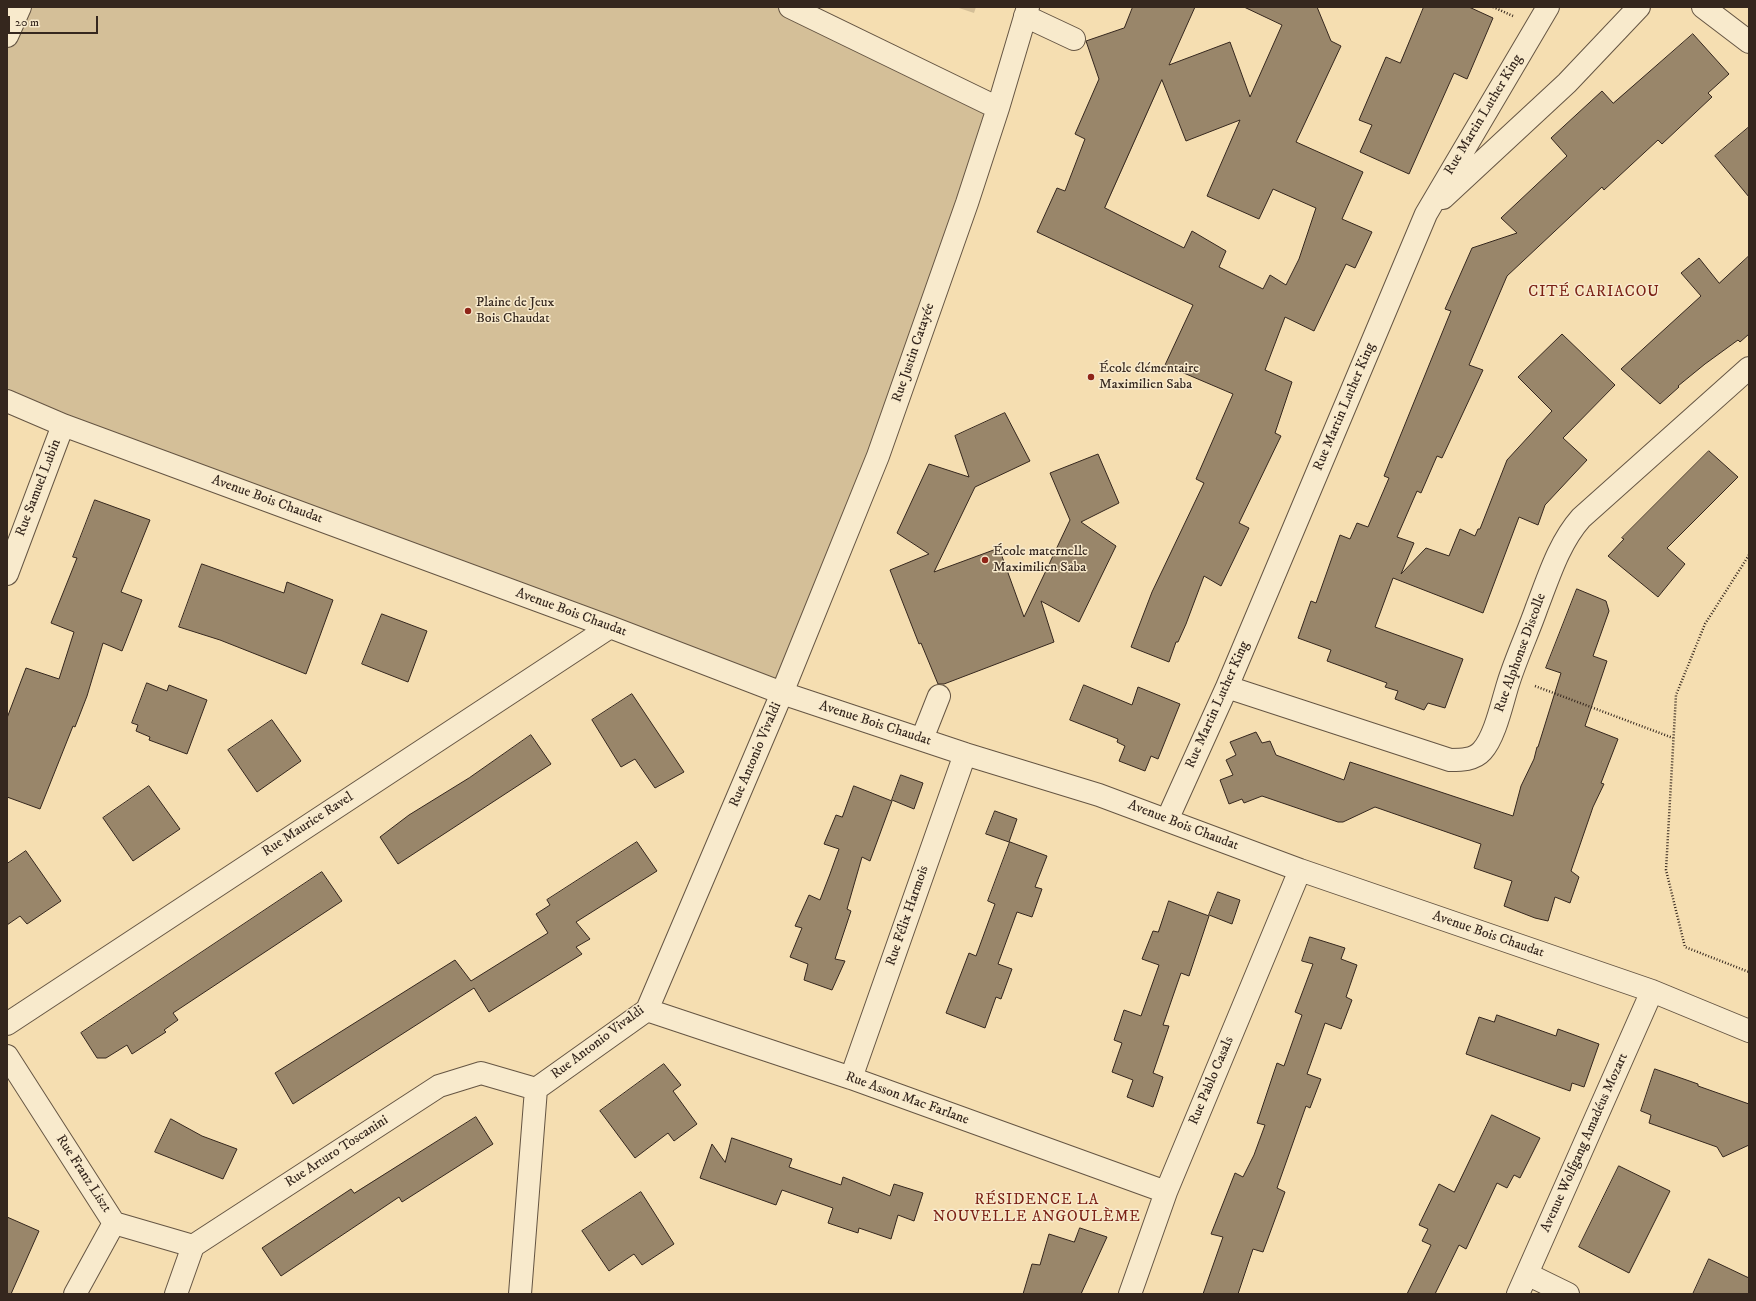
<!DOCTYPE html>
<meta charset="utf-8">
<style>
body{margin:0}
#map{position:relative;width:1756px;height:1301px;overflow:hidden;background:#f5deb1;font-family:"IM FELL DW Pica",serif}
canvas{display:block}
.frame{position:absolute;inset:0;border:8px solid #35271e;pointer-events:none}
.scale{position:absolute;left:8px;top:16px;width:90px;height:18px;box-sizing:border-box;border:2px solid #35271e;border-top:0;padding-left:5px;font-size:12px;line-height:14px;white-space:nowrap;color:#35271e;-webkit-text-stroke:3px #f8eacc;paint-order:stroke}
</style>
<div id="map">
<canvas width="1756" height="1301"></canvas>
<div class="frame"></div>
<div class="scale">20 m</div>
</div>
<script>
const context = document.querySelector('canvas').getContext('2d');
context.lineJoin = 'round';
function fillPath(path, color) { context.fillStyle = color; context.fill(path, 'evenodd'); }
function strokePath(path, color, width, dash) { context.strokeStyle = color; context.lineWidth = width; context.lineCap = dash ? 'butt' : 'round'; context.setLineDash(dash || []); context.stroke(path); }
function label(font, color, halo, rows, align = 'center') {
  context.font = font + ' "IM FELL DW Pica",serif'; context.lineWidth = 3; context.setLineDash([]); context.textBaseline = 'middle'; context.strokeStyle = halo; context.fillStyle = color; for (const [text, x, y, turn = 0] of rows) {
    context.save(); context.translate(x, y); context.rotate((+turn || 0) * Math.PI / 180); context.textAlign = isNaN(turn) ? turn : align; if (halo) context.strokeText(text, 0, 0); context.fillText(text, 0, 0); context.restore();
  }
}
const green = new Path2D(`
 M20,7H790L998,108L782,693L7,401V36Z
 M956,7H976L974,13Z`);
const building = new Path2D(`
 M1133,7H1195L1169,65L1230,42L1250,97L1282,25L1244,7H1317L1331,41L1341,46L1296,142L1363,172L1342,219L1372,232L1355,268L1346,264L1314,331L1285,317L1265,370L1292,382L1275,433L1281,436L1239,523L1249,528L1221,586L1204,576L1186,624L1178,642H1176L1169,662L1131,647L1152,592L1204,483L1196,479L1233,394L1165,365L1193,305L1037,232L1057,188L1065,191L1085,139L1075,134L1099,79L1086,41L1124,28ZM1162,80L1186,141L1240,120L1207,196L1259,219L1273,189L1316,208L1299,259L1286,285L1270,275L1263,289L1219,267L1226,251L1192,231L1184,248L1105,208Z
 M1424,7H1469L1493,18L1467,79L1454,73L1409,174L1360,152L1372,125L1359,120L1386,57L1400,63Z
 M1693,34L1729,74L1708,93L1712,97L1662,144L1658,140L1604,190L1602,187L1507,276L1469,365L1483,370L1442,458L1437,456L1421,493L1417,491L1397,537L1414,543L1401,574L1426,548L1449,556L1460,529L1475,536L1478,529H1480L1507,460L1552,411L1518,377L1562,334L1615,385L1563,438L1587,460L1545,505L1538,525L1519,517L1483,613L1393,578L1375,627L1463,659L1445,708L1428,703L1424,710L1395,699L1398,691L1385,687L1387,683L1327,661L1331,650L1298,638L1311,601L1316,603L1340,535L1350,539L1357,523L1368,527L1389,478L1384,476L1451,311L1445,309L1472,248L1517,233L1501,218L1567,156L1551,138L1602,91L1613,103Z
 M1749,127V197L1715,156Z
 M1749,256V334L1740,342L1738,340L1705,364L1678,386L1679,387L1660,404L1621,369L1701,296L1681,273L1699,258L1719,283Z
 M1005,413L1030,461L975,487L934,572L999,548L1024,617L1070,520L1050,473L1098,454L1119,503L1081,522L1116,546L1079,622L1041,601L1054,642L944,684H938L921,643L919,644L890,570L929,554L897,533L929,464L969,477L955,436Z
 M1709,451L1738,477L1667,548L1685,564L1658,597L1608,556L1624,539L1622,538Z
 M95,500L150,520L121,592L142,600L122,651L103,643L87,696L75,727L73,726L40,809L7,797V718L26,668L59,679L74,632L51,623L77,558L73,557Z
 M202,564L284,593L287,582L333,600L306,674L220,640L179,627Z
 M1577,589L1606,601L1609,611L1593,656L1607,661L1585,726L1618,739L1601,783L1604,784L1593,807L1571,871L1579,877L1570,903L1555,897L1548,921L1535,918L1504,906L1512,881L1474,868L1481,844L1375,807L1343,822H1338L1262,796L1244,803L1242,799L1229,804L1220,780L1233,775L1226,760L1236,755L1230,742L1256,732L1262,743L1270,741L1276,755L1344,780L1350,762L1513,816L1521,786L1534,759L1537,747H1538L1561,673L1546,668Z
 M382,614L427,631L408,682L362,664Z
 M147,683L167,691L169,685L207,700L187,754L149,740L150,737L136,731L138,725L132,723Z
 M1084,685L1132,705L1138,687L1180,704L1158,759L1151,756L1145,771L1119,761L1125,746L1117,742L1118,739L1070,720Z
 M632,694L684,772L655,788L635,759L621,767L592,720Z
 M272,720L301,761L257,792L228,750Z
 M531,735L551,764L398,864L380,837L409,815L469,778Z
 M901,775L923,783L914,809L892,800Z
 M149,786L180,829L133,861L103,818Z
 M854,786L892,801L870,861L862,857L847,909L851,911L835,959L845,961L832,990L804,980L808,964L790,957L802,928L795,926L809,895L820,900L830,874L839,849L824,844L836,815L842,817Z
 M995,811L1017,819L1009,842L986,834Z
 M637,842L657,871L576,922L590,939L576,947L582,954L489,1012L474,988L293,1104L275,1073L455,960L471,981L548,933L536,914L550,905L547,900Z
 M1010,842L1047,856L1035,887L1042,889L1032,917L1017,912L998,964L1012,969L1001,999L996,997L985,1028L946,1013L969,953L976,956L995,904L988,901Z
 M26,851L61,901L27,924L20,916L7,925V864Z
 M322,872L342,901L173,1013L178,1020L164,1030L166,1032L132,1054L127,1045L106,1058H97L81,1033Z
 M1218,892L1240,900L1232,924L1209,915Z
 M1169,901L1209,916L1189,976L1181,973L1163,1025L1169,1026L1153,1073L1163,1077L1153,1107L1127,1097L1133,1080L1112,1072L1122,1043L1114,1040L1124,1010L1141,1016L1159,965L1142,959L1153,931L1158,932Z
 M1310,937L1345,948L1341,959L1357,965L1346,997L1352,1000L1341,1029L1325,1023L1316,1049L1307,1074L1321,1079L1310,1108L1306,1106L1277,1188L1285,1192L1263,1252L1253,1249L1238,1294H1203L1223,1237L1211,1234L1235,1173L1243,1177L1254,1155L1265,1125L1257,1123L1277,1063L1284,1066L1302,1015L1295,1012L1313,964L1302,961Z
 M1497,1015L1556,1036L1558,1029L1599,1044L1584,1087L1572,1083L1570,1091L1466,1054L1479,1017L1494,1022Z
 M664,1064L681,1085L673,1091L697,1124L674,1141L668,1133L635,1158L600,1111Z
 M1655,1069L1698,1084V1086L1749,1104V1145L1723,1157L1717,1147L1649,1123L1651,1115L1641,1111Z
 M1492,1115L1540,1138L1520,1178L1514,1175L1507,1188L1497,1183L1466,1249L1459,1245L1435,1294H1407L1431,1245L1422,1241L1428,1229L1419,1225L1439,1184L1454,1192Z
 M476,1117L493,1144L402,1202L399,1197L281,1276L262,1248L351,1189L354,1193Z
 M171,1119L202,1136L237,1149L223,1179L155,1152Z
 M732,1138L792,1159L789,1167L841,1185L843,1177L890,1196L894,1184L923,1193L914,1221L898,1215L891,1239L859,1228L858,1233L828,1223L833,1208L782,1190L776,1205L700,1178L712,1144L725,1162Z
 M1619,1166L1670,1191L1629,1273L1579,1247Z
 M641,1192L674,1244L642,1265L634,1254L609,1271L582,1231Z
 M7,1217L39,1231L11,1294H7Z
 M1080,1228L1107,1237L1081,1294H1023L1032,1264L1040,1265L1049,1234L1074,1242Z
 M1709,1259L1749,1278V1294H1693Z`);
const path = new Path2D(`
 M1493,7L1513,16
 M1749,555L1705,624L1676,695L1666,870L1685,947L1749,972
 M1535,686L1673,738`);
const minor = new Path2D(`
 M790,7L998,108
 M1703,7L1749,42
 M1025,16L1074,39
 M7,36L20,7
 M1443,198L1567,83L1639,7
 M7,401L63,425L610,627L782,693L965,754L1099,795L1300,870L1652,991L1749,1031
 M7,574L63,425
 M1227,687L1450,760C1461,760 1474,760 1482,751C1495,737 1502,703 1508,684C1516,658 1528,633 1537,607C1549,576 1559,543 1581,518L1749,368
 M922,739L939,696
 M1167,820L1227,687L1426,214L1548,7
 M647,1010L851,1078L1166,1192
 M7,1024L610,627
 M7,1056L114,1223L193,1246
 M851,1078L965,754
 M1527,1274L1568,1294
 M75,1294L114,1223
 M176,1294L193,1246L439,1086L481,1073L536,1089
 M520,1294L536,1089L647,1010L782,693L878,456L967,203L998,108L1028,7
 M1130,1294L1166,1192L1300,870
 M1518,1294L1652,991`);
const markers = [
 [468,311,4,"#8f2418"],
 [1091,377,4,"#8f2418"],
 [985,560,4,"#8f2418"]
];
const streetNames = [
 ["Rue Martin Luther King",1484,115,-59],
 ["Rue Justin Catayée",914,353,-71],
 ["Rue Martin Luther King",1345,407,-67],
 ["Rue Samuel Lubin",39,488,-69],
 ["Avenue Bois Chaudat",267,500,20],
 ["Avenue Bois Chaudat",571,613,20],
 ["Rue Alphonse Discolle",1521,653,-70],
 ["Rue Martin Luther King",1218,705,-66],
 ["Avenue Bois Chaudat",875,724,18],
 ["Rue Antonio Vivaldi",756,755,-67],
 ["Rue Maurice Ravel",308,825,-33],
 ["Avenue Bois Chaudat",1183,826,21],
 ["Rue Félix Harmois",908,916,-71],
 ["Avenue Bois Chaudat",1488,935,19],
 ["Rue Antonio Vivaldi",598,1043,-37],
 ["Rue Pablo Casals",1212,1081,-67],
 ["Rue Asson Mac Farlane",907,1099,20],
 ["Avenue Wolfgang Amadéus Mozart",1585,1143,-66],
 ["Rue Arturo Toscanini",337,1152,-33],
 ["Rue Franz Liszt",83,1174,57]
];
const poiNames = [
 ["Plaine de Jeux",476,303],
 ["Bois Chaudat",476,319],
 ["École élémentaire",1099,369],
 ["Maximilien Saba",1099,385],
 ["École maternelle",993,552],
 ["Maximilien Saba",993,568]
];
const neighbourhoodNames = [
 ["CITÉ CARIACOU",1594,293],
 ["RÉSIDENCE LA",1037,1201],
 ["NOUVELLE ANGOULÈME",1037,1218]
];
fillPath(green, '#d4bf98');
fillPath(building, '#99866a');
strokePath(building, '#35271e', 1);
strokePath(minor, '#655543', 24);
strokePath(path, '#35271e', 2.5, [1, 2]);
strokePath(minor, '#f8eacc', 22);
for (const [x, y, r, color] of markers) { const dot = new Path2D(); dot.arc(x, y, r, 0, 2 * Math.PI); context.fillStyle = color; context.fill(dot); strokePath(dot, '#f8eacc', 1.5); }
label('14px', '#35271e', '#f8eacc', streetNames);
label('14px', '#35271e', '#f8eacc', poiNames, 'left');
context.letterSpacing = '1px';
label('15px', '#7a1f14', '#f8eacc', neighbourhoodNames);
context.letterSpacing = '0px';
</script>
